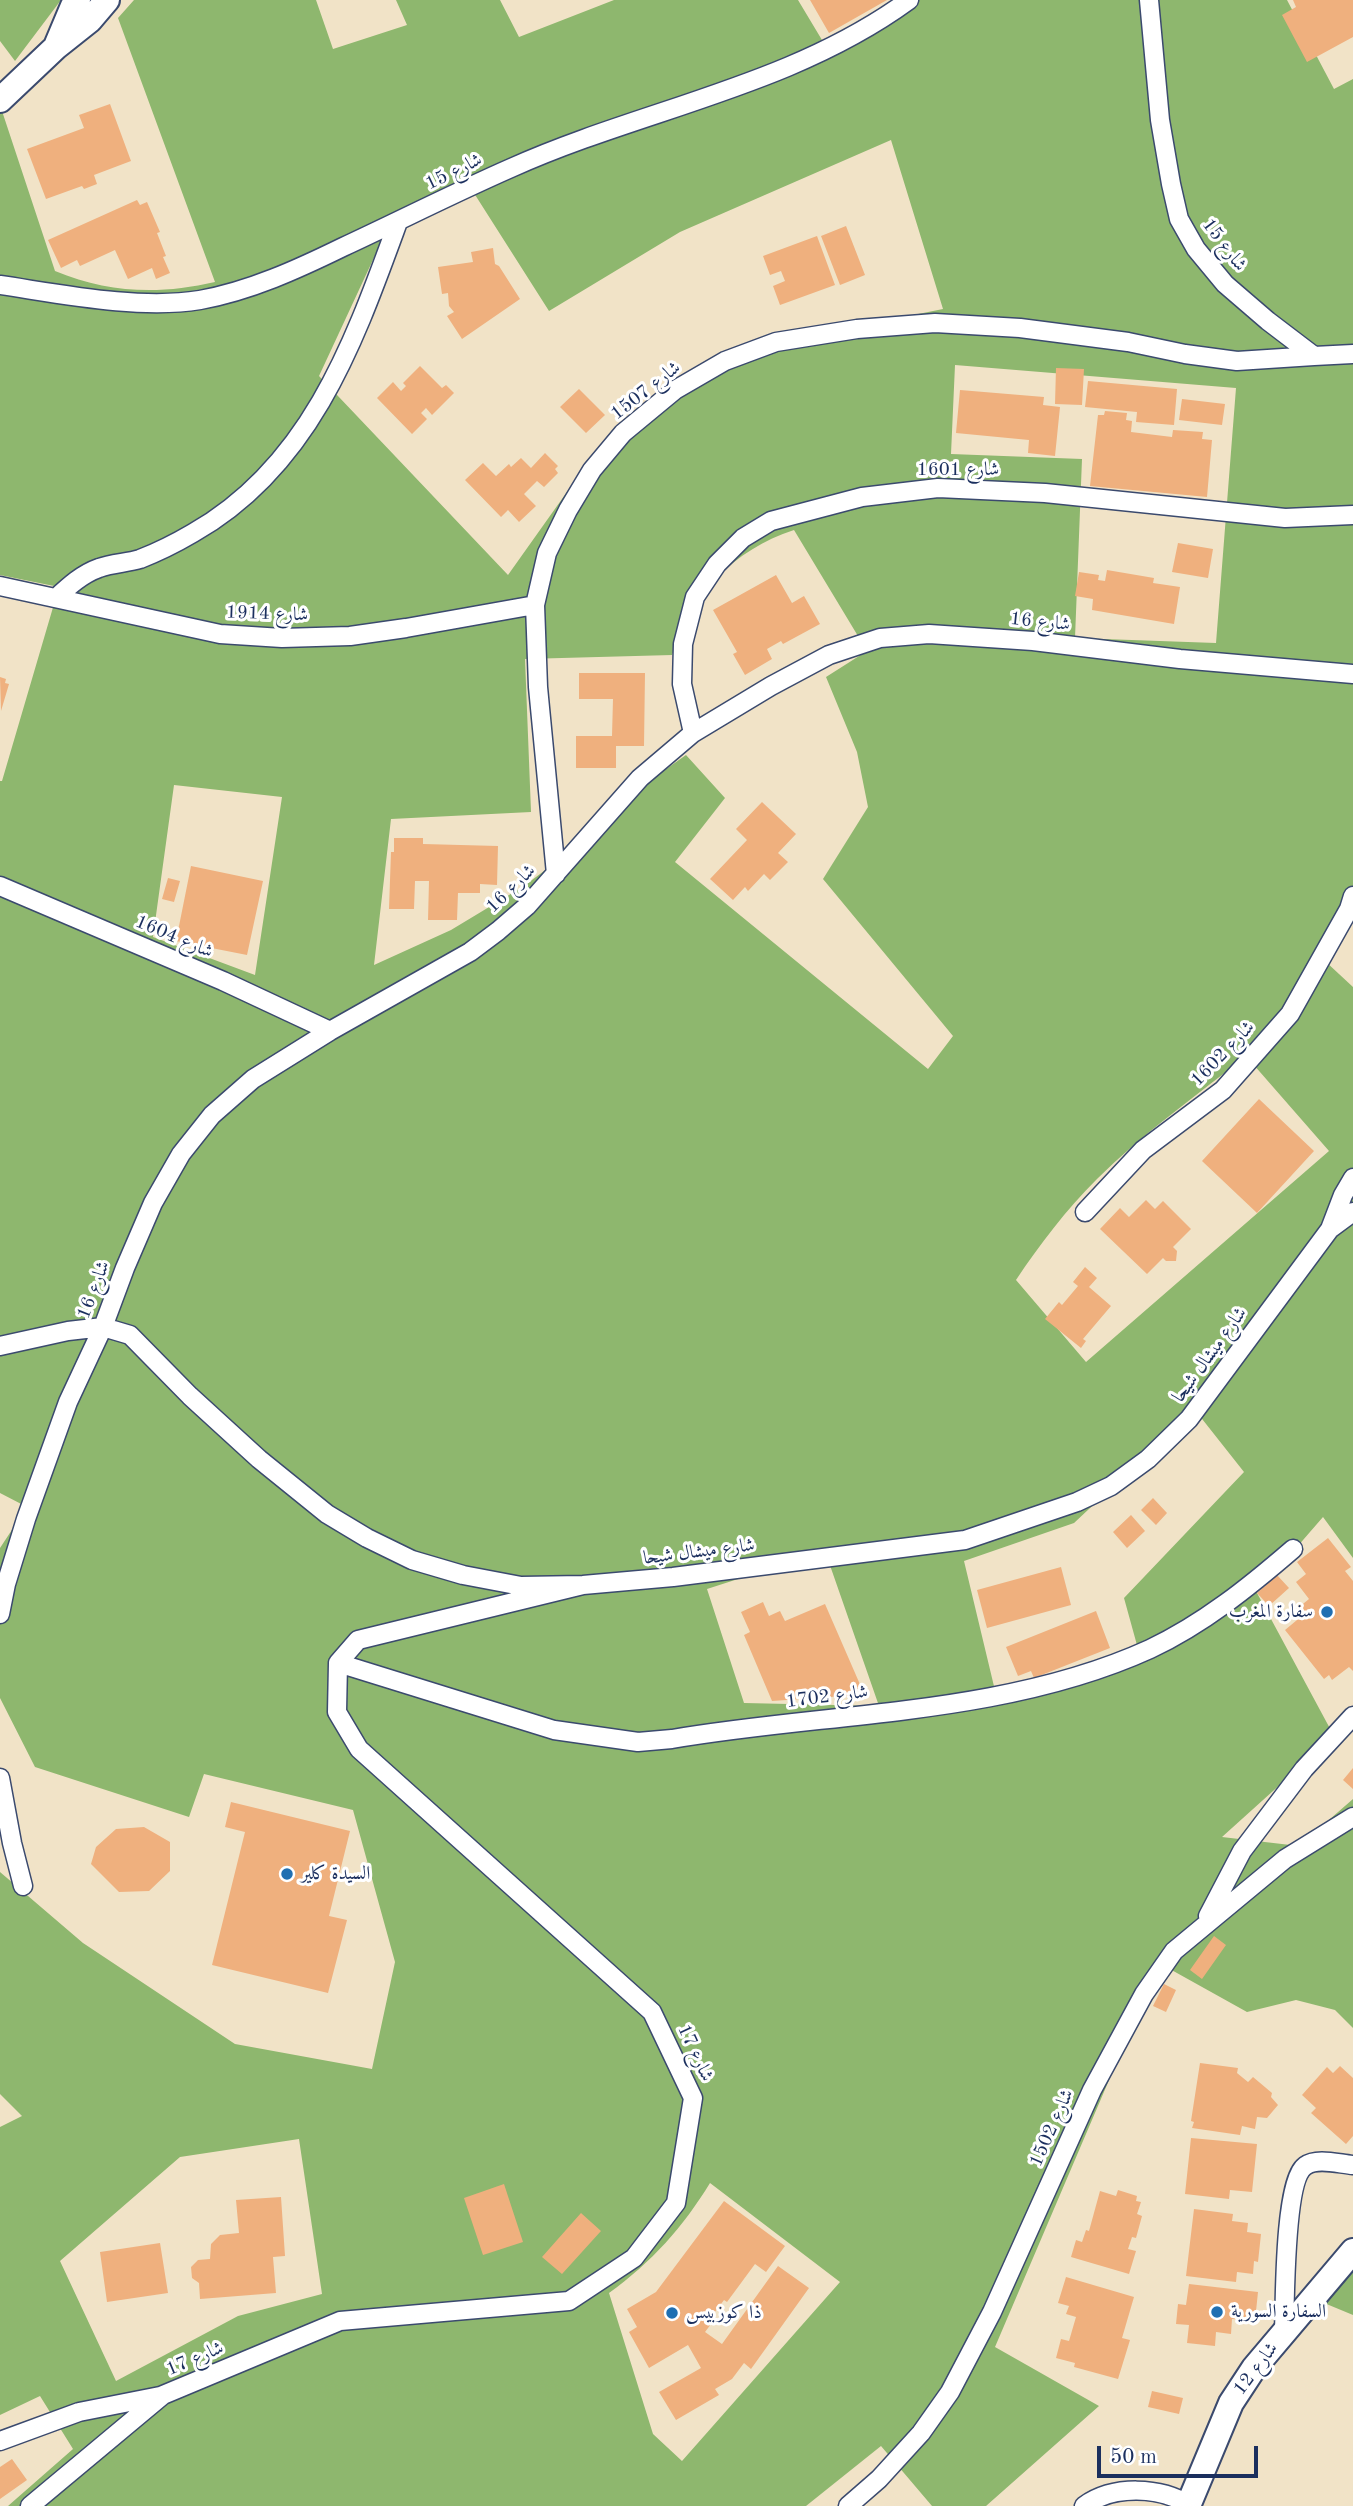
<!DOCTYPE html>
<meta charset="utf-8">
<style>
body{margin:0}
#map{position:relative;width:1353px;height:2506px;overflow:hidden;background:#f1e3c7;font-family:"Old Standard TT",serif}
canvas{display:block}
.scale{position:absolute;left:1097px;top:2446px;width:161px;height:32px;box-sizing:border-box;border:4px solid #1b2f5e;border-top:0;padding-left:9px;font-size:21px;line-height:24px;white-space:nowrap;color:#1b2f5e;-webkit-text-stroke:5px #fff;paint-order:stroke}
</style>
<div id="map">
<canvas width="1353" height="2506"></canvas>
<div class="scale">50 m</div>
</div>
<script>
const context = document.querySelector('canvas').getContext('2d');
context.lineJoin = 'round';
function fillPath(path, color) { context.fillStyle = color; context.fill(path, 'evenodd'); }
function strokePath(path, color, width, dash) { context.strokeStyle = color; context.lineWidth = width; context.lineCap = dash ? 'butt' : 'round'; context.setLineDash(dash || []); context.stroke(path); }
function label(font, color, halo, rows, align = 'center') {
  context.font = font + ' "Old Standard TT",Amiri,serif'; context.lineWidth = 6; context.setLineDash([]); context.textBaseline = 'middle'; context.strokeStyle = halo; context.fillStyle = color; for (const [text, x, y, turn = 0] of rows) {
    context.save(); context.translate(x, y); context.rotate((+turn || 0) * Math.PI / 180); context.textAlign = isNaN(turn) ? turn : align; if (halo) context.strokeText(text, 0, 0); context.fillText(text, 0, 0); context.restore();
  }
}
const forest = new Path2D(`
 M0,0H61L15,61L0,41Z
 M134,0H316L333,49L407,25L396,0H500L519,37L614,0H798L825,45L899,0H1287L1334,89L1353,79V912L1325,961L1353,987V1558L1323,1517L1257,1593L1334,1736L1222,1837L1299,1846L1353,1799V2028L1335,2010L1296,2000L1247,2012L1159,1963L995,2347L1099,2406L986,2506H932L881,2446L806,2506H8L73,2449L40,2396L0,2415V2127L22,2116L0,2094V1872L83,1943L235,2044L372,2069L395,1962L353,1810L204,1774L189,1817L35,1767L0,1698V1548L27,1507L0,1493V781H2L59,587L0,575V112L2,111L55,271C108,293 159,295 215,282L118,18ZM891,140L943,309L784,341L645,409L599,451L579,475L508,575L319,376L384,236L472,190L549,311L680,232ZM955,365L1236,388L1216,643L1075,638L1082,459L951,454ZM794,530L867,651L826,677L857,752L868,807L823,879L953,1036L928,1069L675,862L725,798L686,755L645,784L556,862L524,886L451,930L374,965L391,819L531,812L525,659L672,655C692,594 733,550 794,530ZM174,785L282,797L255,975L153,937ZM1246,1056L1329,1151L1086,1362L1016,1280C1040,1244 1066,1210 1097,1179C1142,1134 1196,1096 1246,1056ZM1195,1410L1244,1472L1124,1598L1140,1656L998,1703L964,1561L1074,1523ZM825,1551L879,1706L744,1703L707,1589ZM299,2139L322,2294L238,2316L116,2381L60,2261L180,2157ZM710,2183L840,2282L682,2461L653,2434L609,2293C652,2262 683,2227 710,2183Z
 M1353,2247V2315L1312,2298Z`);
const building = new Path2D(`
 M810,0H887L829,33Z
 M1293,0H1353V37L1307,62L1282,15L1296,7Z
 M110,104L131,161L94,175L97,184L84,189L82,186L46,199L27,149L84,128L79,115Z
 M137,200L140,205L147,202L160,232L157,233L166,256L163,257L170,273L156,279L152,268L128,279L115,250L80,266L77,260L61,268L48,240Z
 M846,226L865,275L840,285L821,236Z
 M817,236L835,285L780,305L773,286L785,281L781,271L770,275L763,256Z
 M493,248L495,264L499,266L520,299L462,339L447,316L454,312L449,306L448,293L442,294L438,267L473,262L471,252Z
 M420,366L442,388L446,385L454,393L432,415L426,408L421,413L427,419L412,434L377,398L393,382L401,391L406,386L403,383Z
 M1056,368L1084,369L1082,405L1055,404Z
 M1088,381L1177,389L1174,425L1136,422L1137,412L1085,407Z
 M579,389L605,415L586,433L560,407Z
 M960,390L1044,397L1043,405L1060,407L1055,456L1028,453L1029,440L956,433Z
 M1182,399L1225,404L1222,425L1179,420Z
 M1105,411L1127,413L1126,420L1132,421L1131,432L1172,437L1173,430L1203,432L1202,439L1212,440L1207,497L1090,486L1098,415H1104Z
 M545,453L558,466L555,469L558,473L544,487L537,481L524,494L536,506L519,522L508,510L501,517L465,480L483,463L496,476L509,464L511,467L521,458L531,468Z
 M1178,543L1213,549L1208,578L1172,572Z
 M1107,570L1154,578L1153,583L1180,587L1174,624L1092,610L1093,599L1075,596L1079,572L1099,575L1098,580L1105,581Z
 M776,575L792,603L804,596L820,624L783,644L781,641L767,649L772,659L745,675L733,654L737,652L713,610Z
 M579,673H645L644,746H616V768H576V736H612L613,699H579Z
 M0,677L6,679L5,683L9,684L1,711Z
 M762,802L796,834L778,853L788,862L770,880L764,874L748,891L745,887L733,900L710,879L747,840L736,829Z
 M394,838H423V844L498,846L497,885L480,884V893H458L457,920H428L429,881H415L414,909H389L391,852H394Z
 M191,866L263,881L247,955L176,941Z
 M168,878L180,881L174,902L162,899Z
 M1259,1099L1314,1151L1257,1213L1202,1161Z
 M1146,1200L1155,1209L1163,1201L1191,1229L1173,1247L1177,1251L1176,1261H1166L1163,1258L1147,1274L1100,1229L1120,1208L1129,1217Z
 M1085,1267L1097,1278L1089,1287L1111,1306L1083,1339L1086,1341L1081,1348L1045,1319L1059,1302L1062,1305L1078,1286L1073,1282Z
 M1153,1498L1167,1513L1156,1525L1141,1510Z
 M1131,1515L1145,1531L1127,1548L1113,1532Z
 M1328,1538L1351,1567L1345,1571L1353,1581V1671L1349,1667L1332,1680L1329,1675L1324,1679L1285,1630L1303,1615L1298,1608L1309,1599L1296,1582L1306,1574L1297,1562Z
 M1061,1567L1071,1605L987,1628L977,1590Z
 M1277,1575L1289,1588L1269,1606L1257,1593Z
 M763,1602L769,1616L780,1611L785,1621L825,1604L862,1689H857L859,1695L772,1701L744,1635L750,1632L741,1612Z
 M1096,1611L1110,1648L1034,1678L1031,1671L1018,1676L1006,1647Z
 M1353,1768V1789L1343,1780Z
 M231,1802L350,1831L329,1916L347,1920L328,1993L212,1965L245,1832L225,1827Z
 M144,1827L170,1842V1871L149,1891L119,1892L91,1864L96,1847L116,1829Z
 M1214,1936L1226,1945L1202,1979L1190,1970Z
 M1164,1984L1176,1990L1166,2012L1153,2006Z
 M1200,2063L1238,2068L1237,2073L1248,2082L1253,2077L1272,2093L1271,2097L1278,2105L1267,2118L1257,2117L1255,2129L1242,2126L1240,2135L1192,2128L1194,2122L1191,2121Z
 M1340,2066L1353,2078V2136L1346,2144L1311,2113L1316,2108L1302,2095L1327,2067L1333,2073Z
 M1191,2138L1257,2144L1252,2192L1230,2190L1229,2199L1185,2194Z
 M504,2184L523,2242L483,2255L464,2198Z
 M1118,2190L1137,2196L1136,2201L1141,2202L1137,2214L1142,2216L1136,2238L1132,2237L1128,2249L1136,2251L1129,2274L1071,2257L1076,2240L1082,2242L1086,2230L1089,2231L1100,2191L1116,2196Z
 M281,2197L285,2256L273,2257L276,2293L200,2299L199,2283L192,2278L191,2267L198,2260L210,2259L211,2244L220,2235L239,2233L236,2200Z
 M724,2201L785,2246L766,2272L755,2264L727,2302L724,2300L711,2317L714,2320L705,2332L722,2344L778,2266L809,2288L751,2369L744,2363L732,2379L715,2389L719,2395L676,2420L659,2392L701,2368L688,2345L649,2368L629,2332L637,2327L627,2309L656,2292Z
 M1194,2209L1233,2214L1232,2221L1248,2223L1247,2232L1261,2234L1258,2262L1254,2261L1253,2274L1237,2272L1236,2282L1186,2276Z
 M581,2213L601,2231L562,2274L542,2257Z
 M160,2243L168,2293L107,2302L100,2252Z
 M1066,2277L1134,2297L1122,2338L1130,2340L1118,2379L1074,2367L1075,2363L1056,2358L1061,2339L1069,2341L1076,2317L1066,2314L1069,2306L1058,2303Z
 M1189,2284L1258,2292L1255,2321L1232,2319L1231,2334L1216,2332L1215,2346L1187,2343L1189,2325L1176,2324L1178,2304L1186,2305Z
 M1152,2391L1183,2398L1179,2414L1148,2407Z
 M12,2459L27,2480L0,2499V2467Z`);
const minor = new Path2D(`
 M1149,0L1160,120L1171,184L1179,219L1196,249L1225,284L1268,321L1314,356L1353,354
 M0,285C61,294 139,310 200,300C250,291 298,269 343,247C399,221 454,193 511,168C642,109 790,87 909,0
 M0,586L220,634L282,638L350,636L406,628L535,605
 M56,598C69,586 82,574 99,568C112,563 127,563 140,559C158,552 176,543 193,533C311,466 354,342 398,222
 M693,733L682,684L683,644L695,597L717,564L743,538L771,521L862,497L938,488L1045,493L1285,518L1353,515
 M556,874L538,687L535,605L547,553L568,510L592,470L623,433L675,390L725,361L776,342L857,329L935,323L1020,328L1128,342L1185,354L1237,361L1314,356
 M0,886L223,981L330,1031
 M1085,1212L1143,1150L1223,1090L1290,1014L1349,909L1353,896
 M1330,1229L1343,1195L1353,1178
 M0,1346L68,1331L103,1327L130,1335L190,1396L259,1459L327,1514L367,1538L412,1560L463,1575L521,1586L583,1585L673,1577L965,1540L1077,1502L1111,1486L1148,1459L1189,1419L1330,1229L1353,1212
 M0,1614L6,1584L26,1519L68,1402L103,1327L125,1268L153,1203L181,1154L212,1115L253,1079L330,1031L470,952L498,931L527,906L640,778L693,733L771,686L829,655L880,638L929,634L1033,641L1180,659L1353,674
 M338,1663L554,1730L638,1742L672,1739C829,1712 1003,1716 1150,1649C1203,1624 1249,1587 1293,1549
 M0,1778L12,1843L23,1886
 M1208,1916L1242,1851L1304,1769L1353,1716
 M1284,2333C1285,2304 1284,2181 1305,2166C1317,2157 1339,2164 1353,2165
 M0,2441L79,2412L160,2396
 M30,2506L163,2395L340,2321L569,2301L634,2258L676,2203L693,2098L652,2012L359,1749L337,1712L338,1663L358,1640L583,1585
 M848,2506L879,2479L921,2433L950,2392L992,2312L1092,2090L1144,1994L1174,1951L1285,1859L1353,1817
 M1084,2506C1113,2485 1160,2486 1191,2506`);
const secondary = new Path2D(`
 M57,44L73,6L78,0
 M0,100L56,47L90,20L107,0
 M1188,2506L1231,2403L1254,2368L1353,2251`);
const markers = [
 [1327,1612,7,"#1f6fb2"],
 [287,1874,7,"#1f6fb2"],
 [1217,2312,7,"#1f6fb2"],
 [672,2313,7,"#1f6fb2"]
];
const streetNames = [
 ["شارع 15",454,172,-26],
 ["شارع 15",1224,245,53],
 ["شارع 1507",646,391,-38],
 ["شارع 1601",958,470],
 ["شارع 1914",267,614,2],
 ["شارع 16",1040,622,6],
 ["شارع 16",511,889,-44],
 ["شارع 1604",174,937,23],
 ["شارع 1602",1223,1054,-46],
 ["شارع 16",94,1290,-69],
 ["شارع ميشال شيحا",1210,1355,-54],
 ["شارع ميشال شيحا",699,1552,-7],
 ["شارع 1702",827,1697,-7],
 ["شارع 17",695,2053,65],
 ["شارع 1502",1052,2128,-66],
 ["شارع 17",195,2359,-23],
 ["شارع 12",1256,2369,-53]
];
const poiNames = [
 ["سفارة المغرب",1313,1612,"right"],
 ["السيدة كلير",301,1874],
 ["السفارة السورية",1231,2312],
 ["ذا كوزبيس",686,2313]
];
fillPath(forest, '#8eb76e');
fillPath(building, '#efb07e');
strokePath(minor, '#3b4a6e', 21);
strokePath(secondary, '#3b4a6e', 28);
strokePath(minor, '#fff', 18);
strokePath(secondary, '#fff', 24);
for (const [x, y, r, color] of markers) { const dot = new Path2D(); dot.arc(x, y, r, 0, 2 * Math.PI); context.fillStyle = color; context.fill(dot); strokePath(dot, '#fff', 2.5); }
label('19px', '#1b2f5e', '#fff', streetNames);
label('19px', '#1b2f5e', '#fff', poiNames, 'left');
</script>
